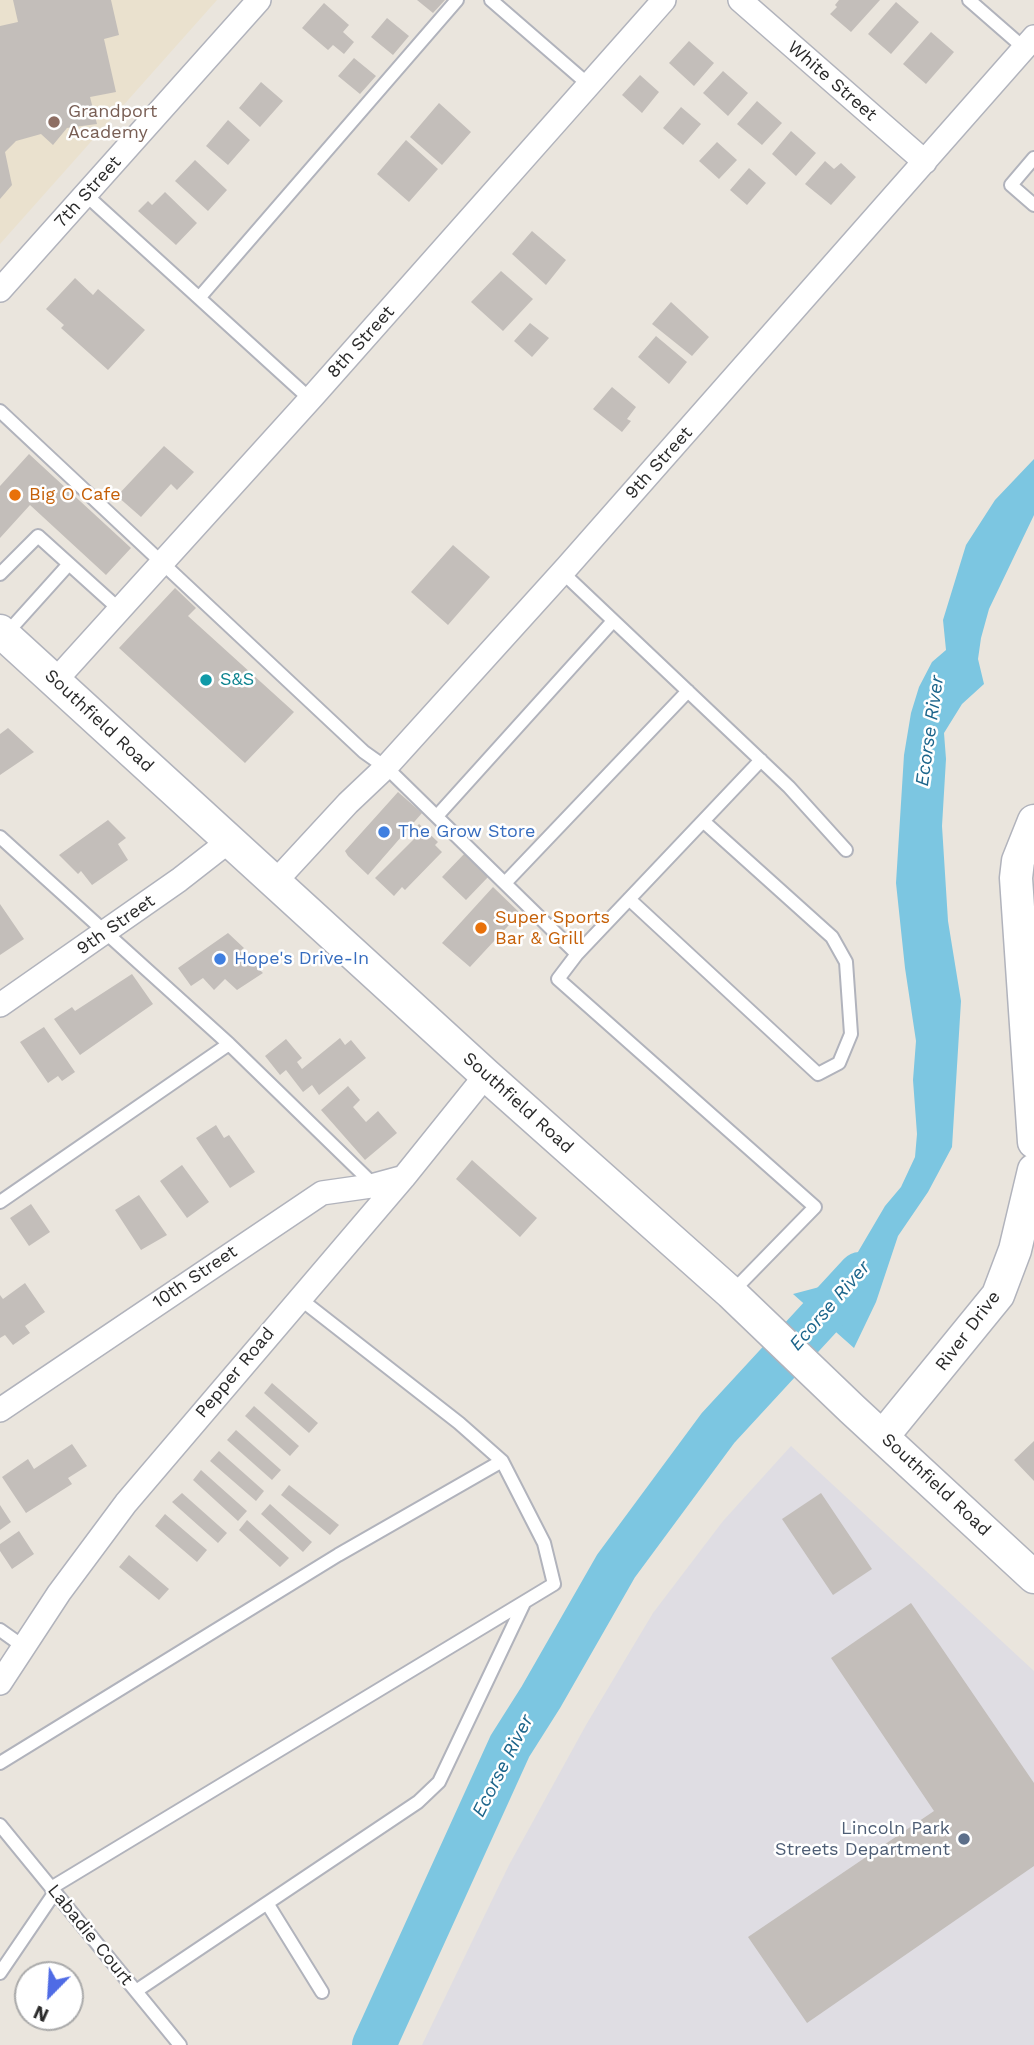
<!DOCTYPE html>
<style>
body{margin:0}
#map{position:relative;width:1034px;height:2045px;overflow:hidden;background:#eae5dd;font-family:"Work Sans",sans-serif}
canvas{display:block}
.north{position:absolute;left:14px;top:1961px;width:70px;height:70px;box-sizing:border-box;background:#fff;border:2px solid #aaa;border-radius:50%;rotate:204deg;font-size:19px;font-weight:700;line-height:28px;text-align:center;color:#2a2a2a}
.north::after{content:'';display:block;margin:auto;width:24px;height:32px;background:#4f6be5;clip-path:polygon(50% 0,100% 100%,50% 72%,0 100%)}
</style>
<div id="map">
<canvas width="1034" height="2045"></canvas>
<div class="north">N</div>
</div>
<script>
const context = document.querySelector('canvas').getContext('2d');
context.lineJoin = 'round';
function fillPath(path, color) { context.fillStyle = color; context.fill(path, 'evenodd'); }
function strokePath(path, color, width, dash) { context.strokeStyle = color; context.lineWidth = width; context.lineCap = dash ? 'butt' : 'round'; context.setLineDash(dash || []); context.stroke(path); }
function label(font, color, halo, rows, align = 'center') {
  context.font = font + ' "Work Sans",sans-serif'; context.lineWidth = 5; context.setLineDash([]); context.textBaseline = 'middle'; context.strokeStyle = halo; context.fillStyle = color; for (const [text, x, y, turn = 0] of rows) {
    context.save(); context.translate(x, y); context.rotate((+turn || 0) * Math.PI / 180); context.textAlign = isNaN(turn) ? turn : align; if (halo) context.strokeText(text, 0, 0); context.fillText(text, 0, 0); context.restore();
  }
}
const industrial = new Path2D(`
 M791,1446L1034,1671V2045H422L509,1865L586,1725L653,1613L723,1521Z`);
const education = new Path2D(`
 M0,0H217L0,244Z`);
const water = new Path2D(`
 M1034,459V515L989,609L981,638L978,659L984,684L962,704L944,733L946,759L942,826L948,921L961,1001L952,1147L928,1192L898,1236L876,1302L854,1348L793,1294L827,1285L855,1257L885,1206L901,1187L915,1157L917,1134L913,1080L916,1041L905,968L896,883L904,755L911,713L919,687L932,662L946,650L943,620L966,545L995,500Z`);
const river = new Path2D(`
 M374,2045L510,1746L541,1697L616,1566L718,1428L860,1274`);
const building = new Path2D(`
 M13,0H111L119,35L104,39L116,92L90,97L97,124L67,128L53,145L41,134L16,141L5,152L12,185L0,199V26L18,22Z
 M417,0H445L433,13Z
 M839,0H880L851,32L830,14L837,7L835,5Z
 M896,2L919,22L891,54L868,34Z
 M324,3L349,25L343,32L354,42L344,54L333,45L328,50L302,28Z
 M387,18L409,36L393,55L371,37Z
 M931,32L954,52L926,84L903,64Z
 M689,41L714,63L694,86L669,63Z
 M354,58L376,76L360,94L338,76Z
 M723,71L748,93L728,116L703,93Z
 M640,75L659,92L642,113L622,95Z
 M261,82L283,101L260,127L239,108Z
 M757,101L782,123L762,145L737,124Z
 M439,103L471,132L442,165L410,137Z
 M681,107L701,124L683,145L663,128Z
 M228,120L250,140L228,165L206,146Z
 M791,131L816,153L796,176L772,154Z
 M406,140L438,169L409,202L377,174Z
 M717,142L737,160L719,179L699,161Z
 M195,160L227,190L208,211L175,181Z
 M825,161L834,169L841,163L856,177L831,205L805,184Z
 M749,168L766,183L747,205L730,190Z
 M165,192L197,223L176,245L138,211L148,201L152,205Z
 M532,231L566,260L546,285L512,254Z
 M501,271L533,299L503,331L471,302Z
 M75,278L93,295L98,289L145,330L108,370L61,328L64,325L46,309Z
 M671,302L709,337L692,356L652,324Z
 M530,323L549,338L532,357L514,341Z
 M656,336L687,362L669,384L638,357Z
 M612,387L636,407L627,419L631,421L622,432L593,409Z
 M164,446L194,472L177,490L171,484L141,517L117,496Z
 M29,454L131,548L106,575L30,505L0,538V486Z
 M453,545L490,577L448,625L411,592Z
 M175,588L196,608L188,616L294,712L245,763L119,648Z
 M8,728L34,752L0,775V734Z
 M398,792L422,813L368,875L348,856L345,851Z
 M108,820L126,838L118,844L128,860L92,885L81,871L78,874L59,855Z
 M419,824L438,842L435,845L442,852L405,890L402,887L394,896L375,878L414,839L410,834Z
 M465,853L489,876L466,900L442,877Z
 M493,887L520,913L470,967L442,943Z
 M0,904L24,939L0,955Z
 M228,933L244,948L240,951L263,973L237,990L225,979L214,990L203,978L191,986L178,968Z
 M132,974L153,1004L80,1055L54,1019L72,1007L75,1011Z
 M44,1027L75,1072L62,1081L58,1076L48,1083L20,1042Z
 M340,1038L345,1045L351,1040L366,1058L319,1095L312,1085L303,1092L286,1070L280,1075L265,1056L286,1039L302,1058L297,1062L302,1069Z
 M348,1086L360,1100L353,1107L366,1122L378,1111L397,1133L365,1160L321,1110Z
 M216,1125L224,1138L229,1135L255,1172L230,1188L196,1138Z
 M472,1160L537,1218L520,1237L456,1179Z
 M182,1165L209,1202L187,1218L160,1181Z
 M139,1195L167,1235L141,1250L115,1210Z
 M31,1204L50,1232L29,1246L10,1218Z
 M25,1283L45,1312L25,1326L30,1333L13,1345L5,1335L0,1338V1295L3,1299Z
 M272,1383L318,1423L309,1433L264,1393Z
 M254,1406L299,1446L290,1456L245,1416Z
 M236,1430L281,1470L272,1480L227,1440Z
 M1034,1441V1481L1014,1460Z
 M72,1444L87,1466L68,1478L72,1484L26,1513L2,1477L28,1459L34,1469Z
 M219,1451L264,1491L256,1501L210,1461Z
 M201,1470L247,1511L238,1521L193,1480Z
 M289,1485L339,1525L330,1535L281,1495Z
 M182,1493L227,1533L218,1543L172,1502Z
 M821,1493L872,1569L833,1595L782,1519Z
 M270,1504L312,1542L303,1552L261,1514Z
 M0,1505L11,1522L0,1530Z
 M165,1514L207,1550L197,1562L155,1526Z
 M247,1520L289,1558L280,1567L239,1530Z
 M19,1531L34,1554L12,1569L0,1551V1544Z
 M129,1555L169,1589L159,1600L119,1567Z
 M911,1603L1034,1783V1866L807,2023L748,1937L934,1811L831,1658Z`);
const lane = new Path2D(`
 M491,0L589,85
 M969,0L1024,48
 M1034,158L1011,185L1034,205
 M86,195L310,399
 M199,298L457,0
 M0,411L364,752L388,769L577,954
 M562,572L789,787L846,850
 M0,574L38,536L120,610
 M6,634L69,564
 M437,816L613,621
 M0,837L229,1044L374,1185
 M505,883L688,691
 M629,899L818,1074L839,1063L851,1034L846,962L832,937L703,821
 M0,1202L229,1044
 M731,1293L815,1207L558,979L577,954L761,760
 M0,1630L24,1647
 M0,1763L338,1555L502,1461
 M0,1825L180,2045
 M51,1888L554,1584L544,1543L502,1461L459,1423L299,1298
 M267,1903L322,1992
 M0,1973L55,1892
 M136,1991L418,1802L439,1782L524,1603`);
const street = new Path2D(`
 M740,0L925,162
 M0,290L259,0
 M55,681L314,395L664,0
 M275,882L348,803L386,767L567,567L1034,37
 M0,1005L179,880L229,841
 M0,1410L322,1193L371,1186L404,1177
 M0,1683L59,1593L126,1503L404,1177L486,1075`);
const secondary = new Path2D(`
 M0,631L486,1075L731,1293L852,1409L1034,1577
 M1034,821L1018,861L1016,878L1034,1142
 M883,1436L998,1295L1015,1250L1034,1170`);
const markers = [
 [54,122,7,"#8d6e63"],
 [15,495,7,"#e8710a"],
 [206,680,7,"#0f9aa8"],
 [384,832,7,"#3f7fe0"],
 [481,928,7,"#e8710a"],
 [220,959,7,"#3f7fe0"],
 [964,1839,7,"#5c6f8a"]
];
const streetNames = [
 ["White Street",832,81,41],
 ["7th Street",88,192,-48],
 ["8th Street",361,342,-48],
 ["9th Street",659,463,-48],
 ["Southfield Road",99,721,43],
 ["9th Street",116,925,-35],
 ["Southfield Road",518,1103,42],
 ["10th Street",195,1277,-34],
 ["River Drive",968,1331,-53],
 ["Pepper Road",235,1373,-50],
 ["Southfield Road",936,1485,43],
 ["Labadie Court",90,1935,51]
];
const educationNames = [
 ["Grandport",68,112],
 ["Academy",68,133]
];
const foodNames = [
 ["Big O Cafe",29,495],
 ["Super Sports",495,918],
 ["Bar & Grill",495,939]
];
const cultureNames = [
 ["S&S",220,680]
];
const shopNames = [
 ["The Grow Store",398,832],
 ["Hope's Drive-In",234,959]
];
const serviceNames = [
 ["Lincoln Park",950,1829],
 ["Streets Department",950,1850]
];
const waterNames = [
 ["Ecorse River",930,731,-82],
 ["Ecorse River",830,1306,-49],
 ["Ecorse River",503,1766,-63]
];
fillPath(industrial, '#dfdde3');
fillPath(education, '#eae1ce');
fillPath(water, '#7cc6e1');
strokePath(river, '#7cc6e1', 44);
fillPath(building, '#c3beba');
strokePath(lane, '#b1b3bc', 16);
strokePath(street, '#b1b3bc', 26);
strokePath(secondary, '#b1b3bc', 35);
strokePath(lane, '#fff', 12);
strokePath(street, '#fff', 23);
strokePath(secondary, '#fff', 32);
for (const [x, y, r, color] of markers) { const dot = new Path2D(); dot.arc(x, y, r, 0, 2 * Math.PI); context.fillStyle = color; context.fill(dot); strokePath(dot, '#fff', 2.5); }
label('18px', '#2a2a2a', '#fff', streetNames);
label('18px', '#785e54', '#fff', educationNames, 'left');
label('18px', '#c56008', '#fff', foodNames, 'left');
label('18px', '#0d838f', '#fff', cultureNames, 'left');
label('18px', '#366cbe', '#fff', shopNames, 'left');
label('18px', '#4e5e75', '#fff', serviceNames, 'right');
label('italic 19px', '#1c658b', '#fff', waterNames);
</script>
